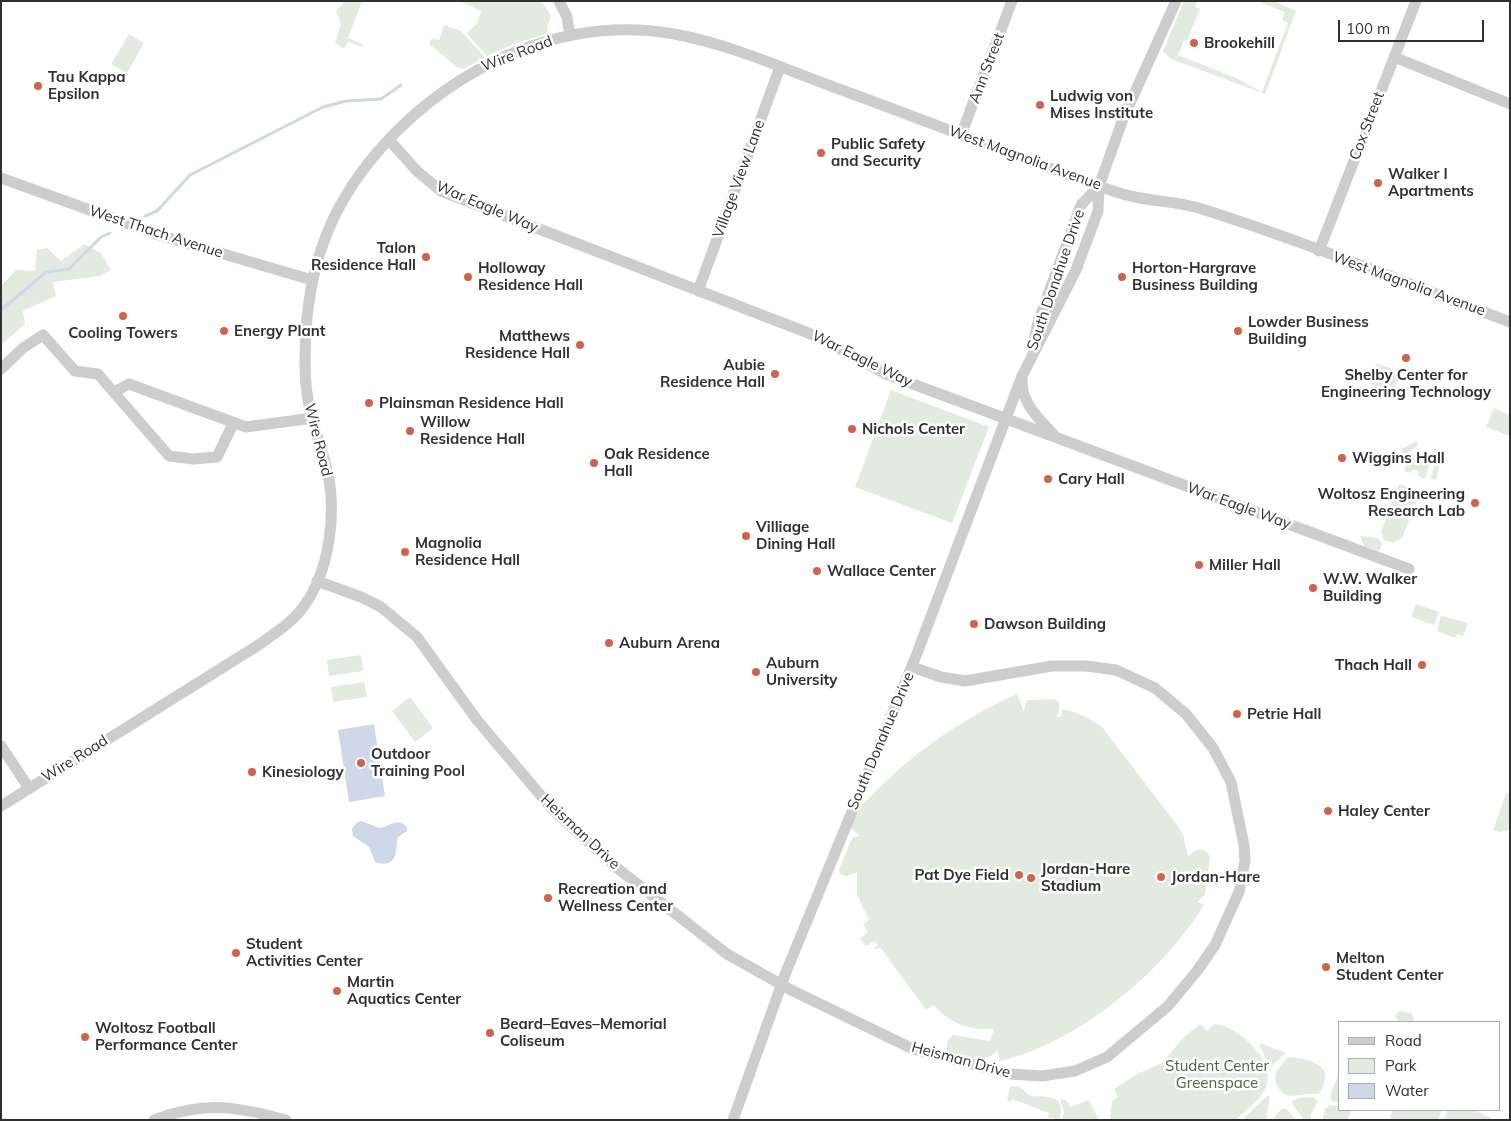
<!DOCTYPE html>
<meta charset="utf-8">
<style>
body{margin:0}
#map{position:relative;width:1511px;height:1121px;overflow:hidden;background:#fff;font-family:Mulish,sans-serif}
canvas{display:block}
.frame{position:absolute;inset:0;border:2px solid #303030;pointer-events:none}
.legend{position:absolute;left:1338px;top:1021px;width:162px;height:90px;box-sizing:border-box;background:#fff;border:1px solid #acacac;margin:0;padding:6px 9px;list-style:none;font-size:15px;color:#303030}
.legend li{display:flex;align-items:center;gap:10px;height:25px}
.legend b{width:25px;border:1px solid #acacac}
.scale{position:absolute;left:1338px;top:20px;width:146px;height:22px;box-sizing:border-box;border:2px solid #303030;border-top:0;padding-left:6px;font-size:15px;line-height:18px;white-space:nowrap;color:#303030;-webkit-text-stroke:4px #fff;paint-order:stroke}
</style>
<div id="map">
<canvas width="1511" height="1121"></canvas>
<div class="frame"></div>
<ul class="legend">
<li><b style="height:6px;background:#cdcdcd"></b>Road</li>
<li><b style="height:14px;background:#e3ebe0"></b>Park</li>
<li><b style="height:14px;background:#cfd8e9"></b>Water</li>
</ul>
<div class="scale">100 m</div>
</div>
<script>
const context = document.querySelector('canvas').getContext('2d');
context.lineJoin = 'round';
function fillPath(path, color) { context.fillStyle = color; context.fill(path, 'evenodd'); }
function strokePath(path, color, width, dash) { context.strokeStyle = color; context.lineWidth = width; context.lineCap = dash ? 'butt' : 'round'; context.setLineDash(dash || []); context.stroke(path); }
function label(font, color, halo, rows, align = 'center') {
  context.font = font + ' Mulish,sans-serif'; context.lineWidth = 5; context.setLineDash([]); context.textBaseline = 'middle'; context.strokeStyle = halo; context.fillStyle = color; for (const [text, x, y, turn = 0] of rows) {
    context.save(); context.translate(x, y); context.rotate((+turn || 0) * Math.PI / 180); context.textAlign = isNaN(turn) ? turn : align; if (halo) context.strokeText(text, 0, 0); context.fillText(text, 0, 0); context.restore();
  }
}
const green = new Path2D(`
 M345,1H362L348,38L363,44L362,47L348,42L344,49L335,43L341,24L336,11Z
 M459,1H542L551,16L547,27L548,33L514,44L487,56L466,33L477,24L481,11Z
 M1184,1H1197L1195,7L1200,9L1187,41L1184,40L1178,55L1236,78L1262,92L1288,23L1282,20L1285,12L1257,1H1273L1296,11L1265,94L1171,59L1163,51Z
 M444,25L461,31L485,57L465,69L458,68L429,44L432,38L439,40Z
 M129,34L144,43L127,73L111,64Z
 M84,244L101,253L111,270L100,276L53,282L56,296L23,311L25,324L1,345V286L16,270L35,271L37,250L47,248L61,261Z
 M1376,363L1401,372L1393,392L1369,383Z
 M891,390L989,427L952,523L855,487Z
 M1494,408L1510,415V436L1486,427Z
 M1417,441V446L1405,455L1400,466L1395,465L1403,448Z
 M1435,448L1441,460L1436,480L1430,478L1436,463L1432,452Z
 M1420,452L1427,455L1430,461L1425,479L1418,476L1419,473L1417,470H1412L1411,473L1404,471C1408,461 1410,454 1420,452Z
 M1399,484L1420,492L1402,538L1393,543L1384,540L1381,531Z
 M1360,536L1378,538L1382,544L1379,551L1364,546Z
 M1416,604L1439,612L1434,625L1411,617Z
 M1441,616L1468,623L1463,636L1457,634L1455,638L1437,631Z
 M361,655L363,671L329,676L327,660Z
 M364,682L367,697L333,702L331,687Z
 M1017,694L1024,712L1025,704L1028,700L1055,699L1059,702V712L1056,717H1061L1062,709C1077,712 1089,718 1102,727L1177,825L1183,834L1188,856L1198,849L1206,851L1210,856L1205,895L1197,902L1204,905C1162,973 1078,1043 1000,1061L997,1050C989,1065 965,1056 950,1054L946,1049L948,1039L953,1035L990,1041L994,1029C969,1031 950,1023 933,1005L926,1010L880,947L876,950L874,948L878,945L875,941L866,946L860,938L868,932L863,924L869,920L857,895V872L847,876L840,874L839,869L852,838L860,836L845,824C896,766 946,726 1017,694Z
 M410,697L433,728L415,742L392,711Z
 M1506,793H1510V830L1500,832L1493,830Z
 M1400,1011L1411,1013L1414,1018L1413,1022H1398L1395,1015Z
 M1200,1024L1207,1031L1214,1024C1238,1026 1279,1062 1265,1089C1259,1101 1245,1110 1236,1120H1110L1112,1101L1118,1097L1114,1089L1137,1074L1162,1063L1183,1038Z
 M1259,1044H1262L1286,1053L1270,1067Z
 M1289,1057C1304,1058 1332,1063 1324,1083C1322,1088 1322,1091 1318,1094C1308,1093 1300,1096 1290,1096C1286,1096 1283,1093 1280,1090C1270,1077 1278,1066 1289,1057Z
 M1340,1071V1102L1332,1101L1330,1095Z
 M1010,1086L1020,1087L1030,1096C1047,1097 1068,1094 1059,1120L1048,1117L1049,1113L1012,1099L1010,1102L1007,1100Z
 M1267,1096H1270L1266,1120H1242Z
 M1313,1097L1318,1101L1310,1116L1312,1120H1304L1291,1102L1298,1098Z
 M1060,1099L1066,1100L1071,1107L1089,1100L1099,1120H1062L1064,1112Z
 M1331,1105L1340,1106V1110H1351L1348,1120H1322L1325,1109Z
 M1282,1108L1288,1110L1296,1120H1272Z
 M1393,1110H1442L1438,1120H1394L1390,1118Z
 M1447,1110H1474L1491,1118V1120H1444Z`);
const water = new Path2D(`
 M374,724L385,796L349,802L338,730Z
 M361,821L380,828C391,826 397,817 407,827V831L398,837C395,849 399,870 375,862L369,847L353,836L352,829L356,823Z`);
const stream = new Path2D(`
 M145,216L157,211L190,175L323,107L346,101L381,99L401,85
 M1,310L46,272L69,269L101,237L110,233`);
const minor = new Path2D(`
 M559,1L567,17L570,36
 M1394,57L1510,104
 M961,135L1012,1
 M389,140L418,172L441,191L816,336L886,374L1409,569
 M1,178L159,235L312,280
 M1319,251L1416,1
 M698,291L780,67
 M1033,345L1038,322L1081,205L1099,186
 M1,369L23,348L43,335L75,371L98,374L169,456L193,459L217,457L233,424
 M1022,379C1021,404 1039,418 1054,435
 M114,392L129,384L246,427L313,418
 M317,581L361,597L381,607L417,637L477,720L553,810L617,868L727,954L791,990L913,1049L1010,1074L1042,1076L1075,1071L1107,1057L1168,1006L1197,971L1215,945L1239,892L1245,861L1244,845L1231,782L1213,748L1186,714L1155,688L1116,670L1086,666H1052L965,681L941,677L912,667
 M1,746L29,788
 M1,806L257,646C274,634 292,623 304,606C330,570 337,512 327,470C321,444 310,419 307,393C304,372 305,352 306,331C311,248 341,186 400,128C472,58 573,16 674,34C735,45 793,73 850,93C939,126 1027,160 1116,192C1144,202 1174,200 1202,209C1306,242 1408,284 1510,322
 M154,1120C204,1101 236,1106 286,1120
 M733,1120L786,972L916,656L1022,376L1076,270L1098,211L1099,186L1123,119L1176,1`);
const markers = [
 [1194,43,5,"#d26348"],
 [38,86,5,"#d26348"],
 [1040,105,5,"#d26348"],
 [821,153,5,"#d26348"],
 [1378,183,5,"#d26348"],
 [426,257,5,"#d26348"],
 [468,277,5,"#d26348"],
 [1122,277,5,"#d26348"],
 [123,316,5,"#d26348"],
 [224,331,5,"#d26348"],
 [1238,331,5,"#d26348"],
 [580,345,5,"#d26348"],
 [1406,358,5,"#d26348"],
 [775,374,5,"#d26348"],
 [369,403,5,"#d26348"],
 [852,429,5,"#d26348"],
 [410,431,5,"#d26348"],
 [1342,458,5,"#d26348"],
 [594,463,5,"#d26348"],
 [1048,479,5,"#d26348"],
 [1475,503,5,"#d26348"],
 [746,536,5,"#d26348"],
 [405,552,5,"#d26348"],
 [1199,565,5,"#d26348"],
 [817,571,5,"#d26348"],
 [1313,588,5,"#d26348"],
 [974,624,5,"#d26348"],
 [609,643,5,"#d26348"],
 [1422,665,5,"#d26348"],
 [756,672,5,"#d26348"],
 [1237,714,5,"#d26348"],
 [361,763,5,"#d26348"],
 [252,772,5,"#d26348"],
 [1328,811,5,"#d26348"],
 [1019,875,5,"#d26348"],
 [1161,877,5,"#d26348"],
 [1031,878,5,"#d26348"],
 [548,898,5,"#d26348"],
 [236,953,5,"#d26348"],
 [1326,967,5,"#d26348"],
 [337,991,5,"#d26348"],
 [490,1033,5,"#d26348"],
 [85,1037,5,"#d26348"]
];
const poiNames = [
 ["Brookehill",1204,43],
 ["Tau Kappa",48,77],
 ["Epsilon",48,94],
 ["Ludwig von",1050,96],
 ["Mises Institute",1050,113],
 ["Public Safety",831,144],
 ["and Security",831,161],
 ["Walker I",1388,174],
 ["Apartments",1388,191],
 ["Talon",416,248,"right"],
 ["Residence Hall",416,265,"right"],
 ["Holloway",478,268],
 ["Residence Hall",478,285],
 ["Horton-Hargrave",1132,268],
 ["Business Building",1132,285],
 ["Lowder Business",1248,322],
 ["Building",1248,339],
 ["Energy Plant",234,331],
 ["Cooling Towers",123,333,"center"],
 ["Matthews",570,336,"right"],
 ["Residence Hall",570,353,"right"],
 ["Aubie",765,365,"right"],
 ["Residence Hall",765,382,"right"],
 ["Shelby Center for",1406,375,"center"],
 ["Engineering Technology",1406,392,"center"],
 ["Plainsman Residence Hall",379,403],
 ["Willow",420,422],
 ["Residence Hall",420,439],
 ["Nichols Center",862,429],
 ["Oak Residence",604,454],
 ["Hall",604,471],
 ["Wiggins Hall",1352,458],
 ["Cary Hall",1058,479],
 ["Woltosz Engineering",1465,494,"right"],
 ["Research Lab",1465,511,"right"],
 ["Villiage",756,527],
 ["Dining Hall",756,544],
 ["Magnolia",415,543],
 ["Residence Hall",415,560],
 ["Miller Hall",1209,565],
 ["Wallace Center",827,571],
 ["W.W. Walker",1323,579],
 ["Building",1323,596],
 ["Dawson Building",984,624],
 ["Auburn Arena",619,643],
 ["Auburn",766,663],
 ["University",766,680],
 ["Thach Hall",1412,665,"right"],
 ["Petrie Hall",1247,714],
 ["Outdoor",371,754],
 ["Training Pool",371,771],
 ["Kinesiology",262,772],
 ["Haley Center",1338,811],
 ["Jordan-Hare",1041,869],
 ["Stadium",1041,886],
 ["Pat Dye Field",1009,875,"right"],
 ["Jordan-Hare",1171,877],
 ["Recreation and",558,889],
 ["Wellness Center",558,906],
 ["Student",246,944],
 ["Activities Center",246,961],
 ["Melton",1336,958],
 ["Student Center",1336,975],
 ["Martin",347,982],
 ["Aquatics Center",347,999],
 ["Beard–Eaves–Memorial",500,1024],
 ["Coliseum",500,1041],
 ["Woltosz Football",95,1028],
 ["Performance Center",95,1045]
];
const streetNames = [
 ["Wire Road",517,54,-21],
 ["Ann Street",987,68,-69],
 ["Cox Street",1367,126,-69],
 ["West Magnolia Avenue",1025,158,20],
 ["Village View Lane",739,179,-70],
 ["War Eagle Way",487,207,23],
 ["West Thach Avenue",156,232,18],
 ["South Donahue Drive",1056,280,-71],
 ["West Magnolia Avenue",1409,284,20],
 ["War Eagle Way",862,359,26],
 ["Wire Road",318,440,76],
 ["War Eagle Way",1239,506,20],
 ["South Donahue Drive",881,741,-67],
 ["Wire Road",75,759,-32],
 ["Heisman Drive",580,832,43],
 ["Heisman Drive",961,1060,15]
];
const parkNames = [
 ["Student Center",1217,1066],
 ["Greenspace",1217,1083]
];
fillPath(green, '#e3ebe0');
fillPath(water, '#cfd8e9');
strokePath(stream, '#cfd8e9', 3);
strokePath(minor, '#cdcdcd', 11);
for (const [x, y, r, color] of markers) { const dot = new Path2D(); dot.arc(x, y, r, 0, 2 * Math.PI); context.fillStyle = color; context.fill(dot); strokePath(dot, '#fff', 2); }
label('bold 15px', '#303030', '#fff', poiNames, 'left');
label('15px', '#303030', '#fff', streetNames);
label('15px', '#4a6742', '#fff', parkNames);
</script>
